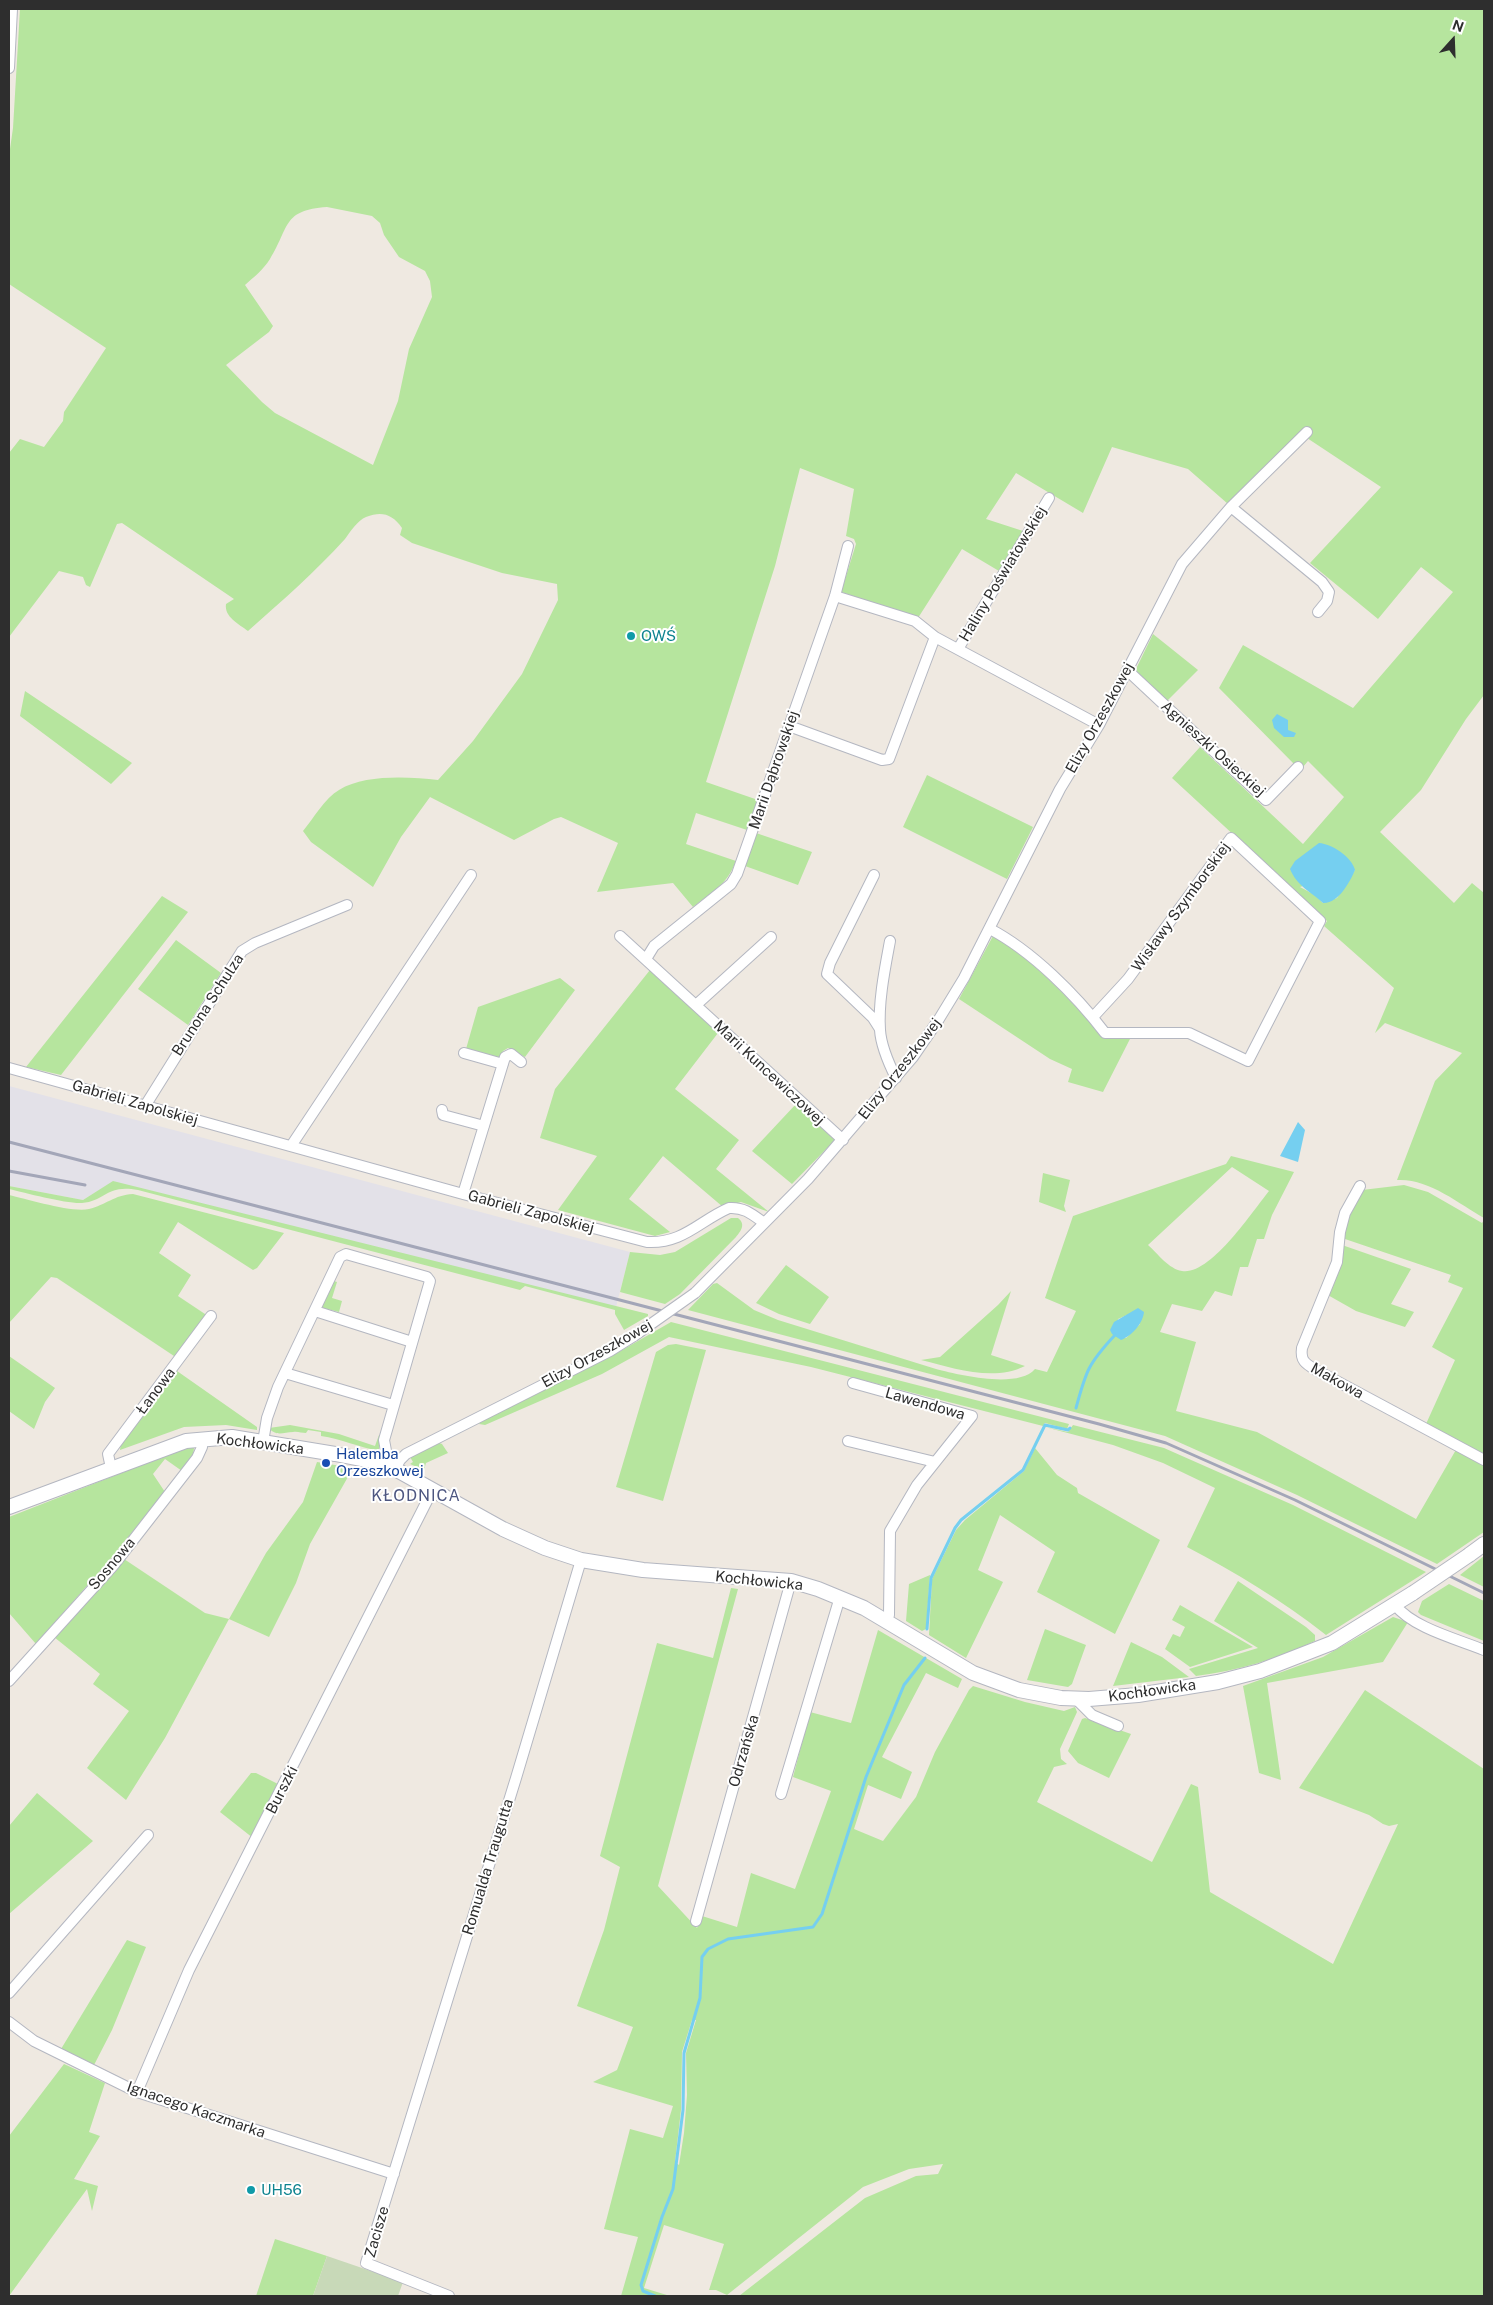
<!DOCTYPE html>
<meta charset="utf-8">
<style>
body{margin:0}
#map{position:relative;width:1493px;height:2305px;overflow:hidden;background:#efe9e1;font-family:"Public Sans",sans-serif}
canvas{display:block}
.frame{position:absolute;inset:0;border:10px solid #2e2e2e;pointer-events:none}
.north{position:absolute;left:1428px;top:15px;width:50px;height:50px;-webkit-text-stroke:4px #fff;paint-order:stroke;rotate:20deg;font-size:14px;font-weight:700;line-height:20px;text-align:center;color:#2e2e2e}
.north::after{content:'';display:block;margin:auto;width:18px;height:22px;background:#2e2e2e;clip-path:polygon(50% 0,100% 100%,50% 72%,0 100%)}
</style>
<div id="map">
<canvas width="1493" height="2305"></canvas>
<div class="frame"></div>
<div class="north">N</div>
</div>
<script>
const context = document.querySelector('canvas').getContext('2d');
context.lineJoin = 'round';
function fillPath(path, color) { context.fillStyle = color; context.fill(path, 'evenodd'); }
function strokePath(path, color, width, dash) { context.strokeStyle = color; context.lineWidth = width; context.lineCap = dash ? 'butt' : 'round'; context.setLineDash(dash || []); context.stroke(path); }
function label(font, color, halo, rows, align = 'center') {
  context.font = font + ' "Public Sans",sans-serif'; context.lineWidth = 4; context.setLineDash([]); context.textBaseline = 'middle'; context.strokeStyle = halo; context.fillStyle = color; for (const [text, x, y, turn = 0] of rows) {
    context.save(); context.translate(x, y); context.rotate((+turn || 0) * Math.PI / 180); context.textAlign = isNaN(turn) ? turn : align; if (halo) context.strokeText(text, 0, 0); context.fillText(text, 0, 0); context.restore();
  }
}
const industrial = new Path2D(`
 M9,1086L630,1252L616,1307L113,1182L83,1200L9,1186Z`);
const green = new Path2D(`
 M20,9H1484V695L1466,719L1421,790L1380,832L1454,903L1472,883L1484,893V1218C1458,1203 1428,1178 1397,1180L1435,1081L1462,1053L1385,1023L1375,1033L1394,988L1324,926L1327,921L1172,778L1200,747L1303,844L1344,797L1308,761L1303,767L1294,764L1219,688L1243,645L1353,708L1453,592L1421,567L1378,619L1310,563L1381,487L1307,438L1228,504L1188,469L1112,447L1083,513L1016,473L986,519L1023,531L999,571L962,549L918,618L841,592L856,544L854,539L846,536L854,489L800,468L775,566L706,782L758,800L747,830L696,813L686,844L736,861C727,885 712,892 693,907L673,883L597,892L618,843L561,817L554,819L514,840L430,797L401,837L373,887L311,842L303,831C313,819 325,798 339,790C365,774 409,777 438,780L473,741L522,674L558,600L557,584L502,573L412,543L400,535L402,528C392,514 382,511 366,517C358,520 350,532 345,539C315,572 282,601 248,631C239,624 224,617 226,604L234,599L122,523L117,524L90,587L86,585L83,577L59,571L9,637V453L20,439L44,447L63,421L64,412L106,348L9,284V156L13,128ZM327,207L372,216L380,223L384,235L399,257L425,271L430,281L432,297L409,349L398,401L373,465L275,413L262,402L226,365L269,332L273,326L245,285C254,277 263,270 270,259C290,227 282,210 327,207ZM1355,870L1337,898L1323,903L1315,895L1300,887Z
 M1153,634L1198,670L1167,701L1135,671Z
 M25,691L132,763L111,784L20,716Z
 M927,775L1033,827L1007,879L903,827Z
 M756,833L812,852L798,885L745,866Z
 M162,896L188,912L61,1075L26,1067Z
 M993,936C1036,961 1070,1001 1105,1037H1131L1103,1092L1068,1082L1072,1069L1050,1059L959,999Z
 M176,940L221,973L188,1025L138,989Z
 M650,970L718,1033L675,1089L739,1140L716,1169L769,1212L741,1202L723,1207L663,1156L629,1199L670,1232L655,1236L558,1210L597,1156L540,1138L555,1089Z
 M560,978L575,990L525,1057L508,1048L503,1051L500,1059L466,1049L478,1007Z
 M796,1104L835,1140L792,1184L752,1151Z
 M1231,1156L1294,1172L1272,1215L1264,1239H1257L1248,1267H1240L1232,1296L1215,1291L1202,1311L1172,1304L1160,1332L1196,1342L1176,1411L1257,1432L1416,1519L1457,1448L1484,1463V1532L1437,1564L1297,1495L1165,1436L688,1310L713,1284L717,1283L754,1310L778,1320L936,1369C959,1375 1018,1389 1035,1369L1047,1372L1076,1311L1045,1298L1073,1216L1226,1164ZM1232,1167L1269,1191C1252,1212 1210,1276 1182,1271C1169,1269 1158,1254 1148,1245ZM1127,1315L1140,1324L1126,1338L1115,1335L1118,1319Z
 M1043,1173L1070,1180L1064,1206L1066,1212L1039,1202Z
 M113,1181L648,1314V1316L624,1330L615,1314V1310L525,1286L520,1290L138,1190C106,1184 106,1201 82,1203C67,1204 26,1193 9,1189V1186L83,1200Z
 M1404,1185L1428,1192L1482,1223L1484,1220V1457L1426,1424L1455,1360L1432,1347L1463,1288L1448,1282L1451,1275L1345,1239C1342,1221 1354,1205 1362,1190Z
 M133,1194L284,1233L257,1268L253,1270L178,1222L159,1253L191,1275L178,1296L208,1316L177,1358L57,1278L51,1277L9,1323V1195C27,1199 72,1213 89,1209C106,1205 114,1195 133,1194Z
 M731,1218H738C746,1224 741,1231 736,1237L680,1294L665,1304L620,1292L630,1252L660,1255L675,1252Z
 M1342,1245L1411,1269L1391,1304L1414,1312L1405,1327L1356,1311L1326,1294Z
 M786,1265L829,1297L810,1324L779,1314L756,1303Z
 M334,1281L337,1282L332,1298L342,1301L339,1312L323,1308L321,1305Z
 M1011,1291L991,1355L1025,1366C993,1382 953,1368 921,1360L940,1357L998,1305Z
 M671,1322L1069,1424L1067,1429L1045,1423L1043,1426L811,1367L669,1337L602,1374L485,1425L479,1424L482,1420L610,1357Z
 M676,1344L706,1350L663,1501L616,1487L656,1352L668,1345Z
 M9,1356L55,1388L45,1402L34,1429L9,1411Z
 M177,1371L257,1427V1430L226,1425L184,1427L120,1450L121,1443Z
 M290,1425L339,1434L375,1446L379,1435V1451C359,1447 341,1439 321,1436V1432L308,1430L306,1433C302,1433 297,1431 293,1432C284,1432 276,1437 269,1428Z
 M1073,1425L1164,1448L1293,1505L1426,1572L1326,1635C1282,1600 1236,1573 1187,1547L1215,1488L1163,1463L1113,1445L1045,1427L1068,1432Z
 M437,1442L442,1444L448,1453L426,1463L424,1470L410,1464L413,1462L410,1457Z
 M190,1446L194,1448L193,1457L182,1471L165,1459L153,1474L165,1492L107,1563L36,1644L9,1613V1517Z
 M1035,1448L1057,1475L1077,1488L1078,1493L1160,1540L1115,1634L1037,1592L1055,1552L1000,1515L978,1570L1003,1582L966,1658L929,1635L932,1579L956,1530L965,1520L1024,1471Z
 M317,1462L353,1468L310,1544L296,1583L269,1637L229,1619L165,1738L126,1800L87,1768L129,1711L93,1684L100,1674L54,1637L124,1559L205,1613L229,1619L266,1553L303,1502Z
 M1484,1556V1587L1460,1575Z
 M930,1575L926,1629L922,1631L906,1621L909,1584Z
 M1238,1581L1306,1627L1315,1635V1641C1278,1659 1236,1671 1196,1676L1189,1669L1258,1648L1214,1621Z
 M1449,1584L1484,1601V1641L1421,1615L1418,1612L1422,1601Z
 M731,1588L738,1589L658,1886L697,1928L702,1916L737,1927L751,1873L795,1889L831,1791L793,1777L810,1712L851,1723L878,1630L962,1679L958,1688L926,1673L882,1757L912,1772L901,1799L868,1785L854,1829L883,1841L916,1797L935,1752L969,1690L973,1686L1025,1702L1064,1711L1075,1707L1077,1712L1060,1749L1061,1759L1067,1764L1054,1767L1037,1802L1152,1862L1191,1784L1198,1787L1210,1892L1333,1964L1398,1824L1389,1826L1383,1824L1369,1815L1299,1788L1365,1690L1484,1769V2296H739L865,2198L916,2176L938,2174L943,2164L909,2169L863,2187L727,2295L716,2290H709L724,2244L664,2225L644,2288L670,2296H621L638,2237L604,2229L630,2129L663,2138L673,2106L593,2082L617,2070L633,2027L577,2006L604,1930L620,1867L600,1856L657,1643L713,1658ZM692,2020H696L686,2053L687,2095L684,2133L679,2165L675,2162L681,2110L682,2052Z
 M1180,1605L1253,1647L1190,1667L1165,1649L1173,1634L1180,1637L1185,1627L1172,1620Z
 M1393,1617L1408,1622L1383,1662L1267,1683L1281,1780L1259,1773L1243,1686L1323,1657Z
 M1045,1629L1086,1645L1072,1684L1068,1687L1027,1680Z
 M1131,1642L1162,1657L1189,1677L1113,1686Z
 M1085,1718L1131,1734L1109,1778L1078,1763L1068,1751L1082,1719Z
 M251,1773H256L280,1785L253,1838L220,1812Z
 M37,1793L93,1841L9,1914V1826Z
 M127,1940L146,1947L112,2030L94,2065L61,2049Z
 M64,2064L105,2083L89,2132L100,2136L74,2179L98,2186L92,2211L87,2189L9,2296V2136Z
 M275,2239L327,2256L313,2296H256Z`);
const cemetery = new Path2D(`
 M327,2256L403,2282L398,2296H313Z`);
const water = new Path2D(`
 M1277,714L1288,720V730L1296,733L1294,737H1284L1274,728L1272,720Z
 M1319,843C1332,844 1352,857 1355,870C1350,882 1338,904 1323,903C1310,891 1297,886 1290,869L1295,861Z
 M1298,1122L1305,1130L1298,1162L1280,1156Z
 M1138,1308L1144,1312C1143,1323 1132,1336 1121,1340L1112,1334L1110,1330L1114,1322Z`);
const stream = new Path2D(`
 M1076,1408C1086,1371 1088,1364 1115,1335
 M927,1629L931,1578L955,1528L961,1520L1023,1470L1045,1425L1068,1430L1070,1428
 M655,2296L643,2291L641,2285L662,2217L673,2189L683,2110L684,2053L700,1998L702,1957L708,1949L728,1939L813,1927L822,1914L866,1777L904,1685L925,1658`);
const street = new Path2D(`
 M9,68L12,9
 M1231,507L1322,582L1329,592L1327,601L1318,612
 M835,596L915,621L935,637L1099,725
 M958,649L1049,498
 M1127,670L1266,800L1298,767
 M789,726L882,760L889,759L935,637
 M874,875L830,963L827,974L873,1018L880,1029
 M990,929C1032,951 1076,995 1105,1033H1189L1248,1061L1320,921L1231,838L1128,979L1093,1017
 M620,936L843,1140
 M890,941C885,968 878,1002 880,1030C881,1046 889,1064 896,1078
 M646,959L654,946L731,884L737,874L835,596L848,546
 M696,1005L771,937
 M464,1053L503,1064
 M9,1068L463,1194L647,1242C683,1244 699,1221 729,1208C744,1207 752,1214 764,1223
 M145,1106L242,951L255,943L347,905
 M442,1110L443,1115L484,1126
 M291,1146L471,875
 M1360,1186L1345,1213L1340,1232L1337,1262L1302,1348C1300,1361 1306,1364 1316,1370L1484,1460
 M463,1194L505,1057L511,1054L521,1062
 M695,1293L808,1179L913,1057L939,1019L964,978L1060,789L1099,725L1182,564L1231,507L1307,432
 M315,1311L412,1342
 M285,1373L393,1405
 M853,1383L972,1416L917,1485L890,1531L889,1615L885,1621
 M848,1441L935,1462
 M263,1442L267,1418L278,1387L340,1257L346,1254L427,1277L430,1281L384,1440L389,1467
 M111,1468L108,1454L211,1316
 M395,1469L400,1460L406,1454L610,1351L634,1336
 M1395,1605C1413,1628 1457,1639 1484,1650
 M9,1681L113,1566L197,1458L202,1447V1438
 M1076,1699L1092,1715L1118,1726
 M781,1794L840,1597
 M696,1921L791,1581
 M9,1993L148,1835
 M9,2022L34,2041L137,2092L394,2174
 M137,2092L189,1970L433,1489
 M449,2296L366,2263L516,1778L581,1560`);
const secondary = new Path2D(`
 M9,1507L186,1441L232,1437L335,1454L371,1461L395,1469L503,1529L545,1548L581,1560L643,1570L791,1581L818,1589L864,1608L973,1673L1019,1690L1061,1698L1089,1699L1138,1695L1218,1682L1260,1671L1332,1643L1413,1593
 M1469,1555L1484,1544`);
const rail = new Path2D(`
 M9,1142L1099,1424L1166,1443L1295,1500L1484,1593
 M9,1171L85,1185`);
const streetBridge = new Path2D(`
 M634,1336L695,1293`);
const secondaryBridge = new Path2D(`
 M1413,1593L1469,1555`);
const markers = [
 [631,636,5,"#0f9aa8"],
 [326,1463,5,"#1a4fb4"],
 [251,2190,5,"#0f9aa8"]
];
const streetNames = [
 ["Haliny Poświatowskiej",1003,574,-59],
 ["Elizy Orzeszkowej",1100,718,-61],
 ["Agnieszki Osieckiej",1213,749,42],
 ["Marii Dąbrowskiej",774,770,-71],
 ["Wisławy Szymborskiej",1181,907,-54],
 ["Brunona Schulza",208,1005,-57],
 ["Elizy Orzeszkowej",900,1069,-52],
 ["Marii Kuncewiczowej",769,1073,43],
 ["Gabrieli Zapolskiej",135,1103,16],
 ["Gabrieli Zapolskiej",531,1212,15],
 ["Elizy Orzeszkowej",597,1354,-29],
 ["Makowa",1337,1381,29],
 ["Łanowa",156,1391,-53],
 ["Lawendowa",925,1404,16],
 ["Kochłowicka",260,1444,7],
 ["Sosnowa",112,1564,-50],
 ["Kochłowicka",759,1581,6],
 ["Kochłowicka",1152,1691,-8],
 ["Odrzańska",744,1751,-74],
 ["Burszki",282,1790,-63],
 ["Romualda Traugutta",488,1867,-73],
 ["Ignacego Kaczmarka",196,2110,19],
 ["Zacisze",377,2232,-74]
];
const cultureNames = [
 ["OWŚ",641,636],
 ["UH56",261,2190]
];
const transitNames = [
 ["Halemba",336,1454],
 ["Orzeszkowej",336,1471]
];
const neighbourhoodNames = [
 ["KŁODNICA",416,1496]
];
fillPath(industrial, '#e3e1e8');
fillPath(green, '#b6e59e');
fillPath(cemetery, '#c8d9b8');
fillPath(water, '#75cff0');
strokePath(stream, '#75cff0', 3);
strokePath(street, '#b4b7c1', 12);
strokePath(secondary, '#b4b7c1', 16);
strokePath(street, '#fff', 10);
strokePath(secondary, '#fff', 14);
strokePath(rail, '#a3a6b8', 3);
strokePath(streetBridge, '#b4b7c1', 12, []);
strokePath(secondaryBridge, '#b4b7c1', 16, []);
strokePath(streetBridge, '#fff', 10);
strokePath(secondaryBridge, '#fff', 14);
for (const [x, y, r, color] of markers) { const dot = new Path2D(); dot.arc(x, y, r, 0, 2 * Math.PI); context.fillStyle = color; context.fill(dot); strokePath(dot, '#fff', 2); }
label('15px', '#2e2e2e', '#fff', streetNames);
label('15px', '#0d838f', '#fff', cultureNames, 'left');
label('15px', '#164399', '#fff', transitNames, 'left');
context.letterSpacing = '1px';
label('16px', '#4d5680', '#fff', neighbourhoodNames);
context.letterSpacing = '0px';
</script>
